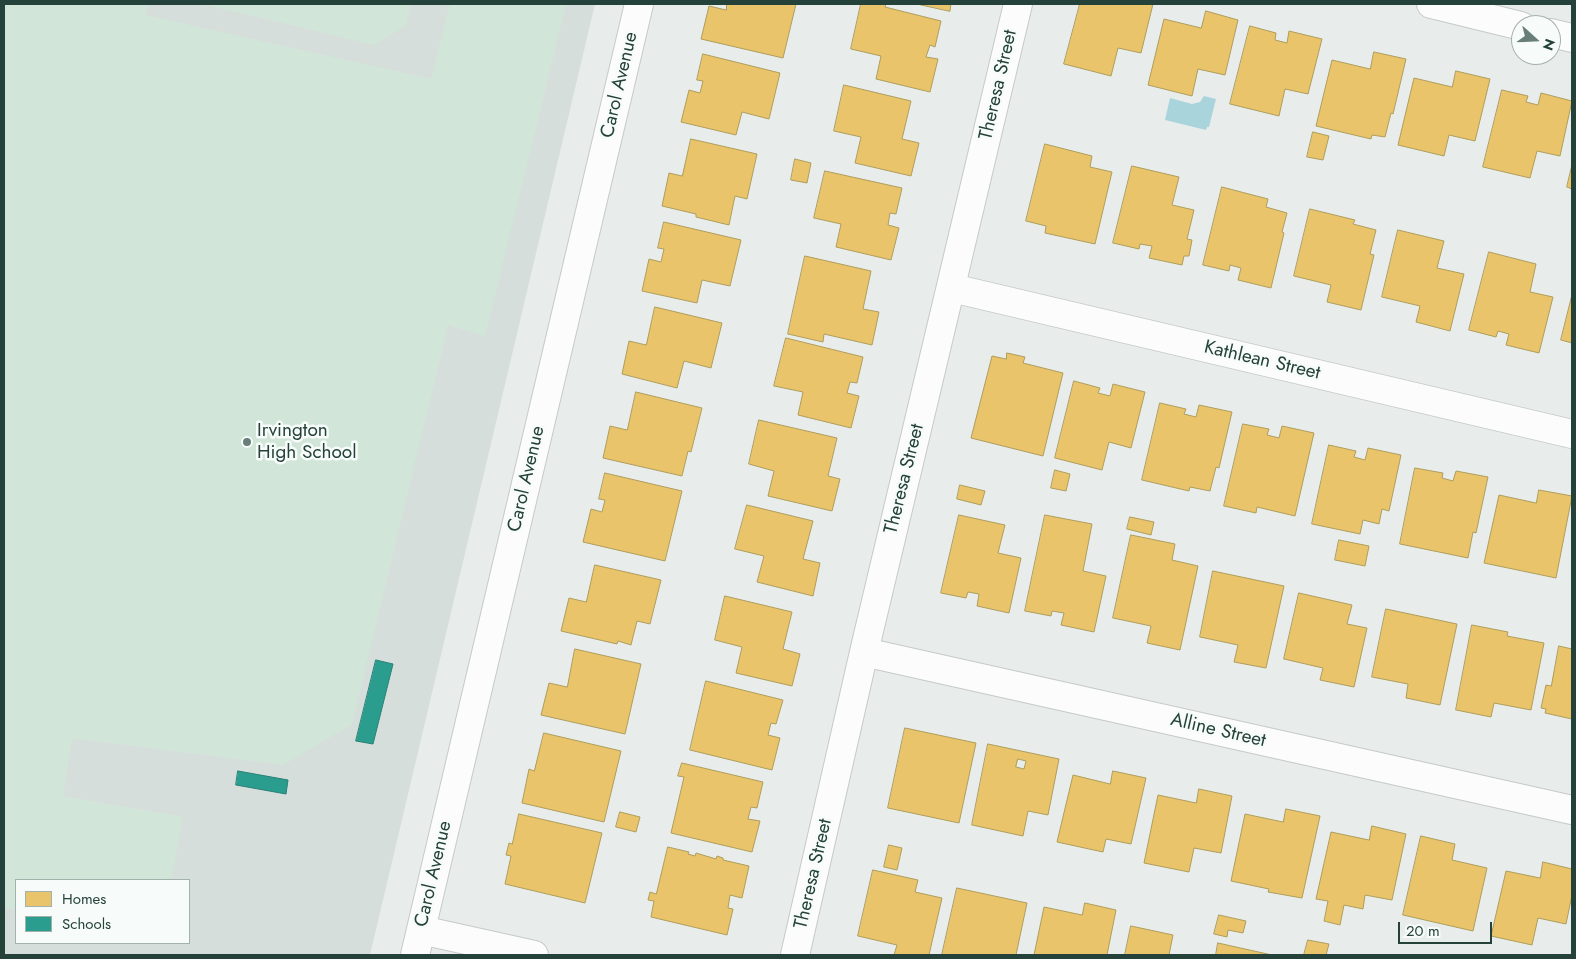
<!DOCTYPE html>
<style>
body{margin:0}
#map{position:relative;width:1576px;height:959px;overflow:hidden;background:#e8edeb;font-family:Jost,sans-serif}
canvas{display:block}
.frame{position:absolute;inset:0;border:5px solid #24423a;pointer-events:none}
.legend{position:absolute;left:15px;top:879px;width:175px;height:65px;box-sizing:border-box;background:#f7fbf9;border:1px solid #a3b1ad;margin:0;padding:6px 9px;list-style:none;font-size:15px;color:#24423a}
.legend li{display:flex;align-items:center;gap:10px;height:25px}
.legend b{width:25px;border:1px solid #a3b1ad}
.north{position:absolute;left:1511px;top:15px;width:50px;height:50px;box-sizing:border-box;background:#f7fbf9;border:1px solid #a3b1ad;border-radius:50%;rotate:110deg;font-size:14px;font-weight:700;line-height:20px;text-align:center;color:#24423a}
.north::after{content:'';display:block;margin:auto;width:18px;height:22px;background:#697e78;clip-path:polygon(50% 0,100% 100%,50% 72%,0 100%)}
.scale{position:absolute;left:1398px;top:922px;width:94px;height:22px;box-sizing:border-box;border:2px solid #24423a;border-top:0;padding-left:6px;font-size:15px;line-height:18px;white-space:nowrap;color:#24423a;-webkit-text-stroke:4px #f7fbf9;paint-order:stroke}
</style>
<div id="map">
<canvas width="1576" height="959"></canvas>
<div class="frame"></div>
<ul class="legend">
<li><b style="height:14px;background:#e9c46a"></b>Homes</li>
<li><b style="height:14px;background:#2a9d8f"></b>Schools</li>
</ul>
<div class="north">N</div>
<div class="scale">20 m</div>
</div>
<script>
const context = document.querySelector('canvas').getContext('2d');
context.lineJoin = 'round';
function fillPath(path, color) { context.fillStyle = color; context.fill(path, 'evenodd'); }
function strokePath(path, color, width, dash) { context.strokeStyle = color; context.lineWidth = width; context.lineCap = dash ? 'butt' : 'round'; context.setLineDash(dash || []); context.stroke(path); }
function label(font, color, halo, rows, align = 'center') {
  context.font = font + ' Jost,sans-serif'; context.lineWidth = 5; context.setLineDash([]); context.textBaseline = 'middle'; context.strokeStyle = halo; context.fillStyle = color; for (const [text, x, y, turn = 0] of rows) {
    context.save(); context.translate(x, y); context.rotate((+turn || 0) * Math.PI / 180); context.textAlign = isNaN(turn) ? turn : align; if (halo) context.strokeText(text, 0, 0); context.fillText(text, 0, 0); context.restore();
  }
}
const built = new Path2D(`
 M4,4H595L370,955H4ZM16,880H189V943H16Z`);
const green = new Path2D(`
 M4,4H148L145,15L431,79L450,4H566L485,336L448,325L352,724L283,765L72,738L63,796L183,817L171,880H16V910L4,908Z
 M203,4H411L406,25L375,45Z`);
const water = new Path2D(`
 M1204,96L1216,99L1209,127H1207L1206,130L1165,120L1170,98L1192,104L1200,102Z`);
const homes = new Path2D(`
 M727,4H796L783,58L701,39L709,6L726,10Z
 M861,4H886L885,7L941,21L935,47L930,45L926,57L938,59L930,92L876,79L881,56L851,49Z
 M917,4H951L950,11Z
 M1080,4H1153L1141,53L1118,48L1111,76L1064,64Z
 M1206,11L1238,20L1225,75L1198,69L1192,96L1148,85L1164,19L1201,28Z
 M1250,26L1276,33L1275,40L1287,43L1289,31L1322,39L1308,94L1285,89L1279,116L1230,104Z
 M1374,52L1406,59L1393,114L1391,113L1385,137L1372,135L1371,139L1316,126L1332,60L1370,69Z
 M703,54L780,73L769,119L742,112L736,135L681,122L689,90L700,93L703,81L697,80Z
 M1456,71L1490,79L1475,141L1449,135L1444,156L1398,145L1414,78L1452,87Z
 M844,85L911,101L902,139L919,143L911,176L855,163L861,137L834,131Z
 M1502,90L1528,96L1526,102L1538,105L1541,93L1572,101L1560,156L1537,151L1530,178L1483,167Z
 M1313,132L1329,136L1323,160L1307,157Z
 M691,139L757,154L747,199L735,196L729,225L696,217V214L662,206L669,173L682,176Z
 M1045,144L1092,156L1090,167L1112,172L1095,244L1045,233L1046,226L1026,221Z
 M795,159L811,163L807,183L791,180Z
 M1572,165V189L1567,187Z
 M1132,166L1179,177L1172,205L1194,210L1187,239L1192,240L1189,256H1184L1182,265L1149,258L1152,246L1140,244L1139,249L1113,243Z
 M825,171L902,188L896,214L890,213L888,225L899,228L891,260L836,247L841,224L814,218Z
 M1222,187L1268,199L1266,207L1287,213L1282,232L1284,233L1271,288L1238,280L1241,268L1230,265L1229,271L1203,265Z
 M1310,209L1355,220L1353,224L1376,230L1370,254L1374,255L1361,310L1327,302L1331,285L1294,276Z
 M664,222L741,240L730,286L702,280L697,303L642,291L649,259L661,262L664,249L658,248Z
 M1398,230L1444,241L1437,268L1464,274L1450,331L1416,322L1420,306L1382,297Z
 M1489,252L1536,264L1530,292L1553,297L1539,353L1506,345L1509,334L1498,331L1496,337L1469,330Z
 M805,256L871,271L863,309L879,312L872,345L824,334L823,342L788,334Z
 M1572,295V343L1561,340Z
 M655,307L722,323L711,368L684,361L677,388L622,374L629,341L646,345Z
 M786,338L863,357L857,383L850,382L847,393L859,396L851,428L798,415L803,392L774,386Z
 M1007,353L1025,357L1023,363L1063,373L1043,456L971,438L992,356L1006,359Z
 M1074,381L1100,388L1098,393L1110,396L1113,384L1145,392L1131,448L1109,442L1102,470L1055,458Z
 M636,392L702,408L691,452L688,451L682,476L603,458L610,426L627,430Z
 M1160,403L1186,409L1184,414L1196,417L1199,405L1232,412L1219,468L1216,467L1210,491L1190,487L1189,491L1142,480Z
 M759,420L837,438L828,476L840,479L832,511L768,496L774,471L749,464Z
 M1243,424L1269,429L1267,435L1279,438L1282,426L1314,433L1295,516L1257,507L1256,513L1224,506Z
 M1329,445L1356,451L1354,457L1365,460L1368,448L1401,455L1389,511L1382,509L1379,524L1363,520L1360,534L1312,524Z
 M1415,468L1443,473L1442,478L1453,481L1456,471L1488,477L1476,533L1473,532L1468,558L1400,544Z
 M1055,470L1070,474L1066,491L1051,488Z
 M605,473L682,491L665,561L583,542L591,509L602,512L605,500L599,499Z
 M960,485L985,491L981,505L957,499Z
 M1539,490L1572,496L1556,578L1484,563L1499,495L1536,503Z
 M747,505L813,521L803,559L820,563L813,596L757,582L764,556L735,549Z
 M959,515L1005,525L998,553L1021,558L1009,613L977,606L979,594L968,592L966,598L941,593Z
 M1045,515L1092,524L1083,571L1106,576L1094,632L1061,625L1064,613L1052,611L1051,616L1025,611Z
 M1130,517L1154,522L1151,535L1127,529Z
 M1131,535L1175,544L1172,560L1198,566L1180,650L1147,643L1151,626L1113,618Z
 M1339,540L1369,546L1365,566L1335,560Z
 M595,565L661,580L650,624L637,621L631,645L618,641L617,644L561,631L569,598L586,602Z
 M1213,571L1284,586L1266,668L1234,662L1238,645L1200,637Z
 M1299,593L1352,605L1347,624L1367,628L1354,687L1320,680L1323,668L1284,659Z
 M725,596L792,612L783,649L800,654L792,686L736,673L742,647L715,640Z
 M1386,609L1457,624L1440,705L1406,698L1408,684L1372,677Z
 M1472,625L1508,632L1507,636L1544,643L1531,710L1494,703L1491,717L1456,710Z
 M1559,646L1572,649V719L1545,713L1546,709L1541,708L1546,685L1551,686Z
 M575,649L641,664L625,734L541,715L549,683L567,687Z
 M706,681L783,700L776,724L771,723L768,735L780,738L772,770L690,750Z
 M905,728L976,743L959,823L888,808Z
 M544,733L621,751L604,822L522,803L529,769L534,771Z
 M988,744L1059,759L1048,815L1028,811L1023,836L972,825ZM1018,759L1026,761L1024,769L1016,767Z
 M682,763L763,782L757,808L751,807L748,819L760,821L752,852L671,833L684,777L678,776Z
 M1113,771L1146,778L1131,844L1106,839L1103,852L1057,842L1073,775L1110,784Z
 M1199,789L1232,796L1221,853L1194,848L1189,872L1144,863L1158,795L1196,803Z
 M1286,809L1320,816L1302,898L1268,892L1269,889L1231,881L1245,814L1283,822Z
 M620,812L640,817L636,832L616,827Z
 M519,814L602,833L585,903L505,884L511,856L506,855L509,843L512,844Z
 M1372,826L1406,834L1392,900L1365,895L1363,909L1344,905L1340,925L1324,921L1328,901L1316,899L1331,832L1369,840Z
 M1421,836L1455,844L1452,860L1487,868L1473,931L1403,915Z
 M889,845L902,848L897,870L884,867Z
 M668,847L689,852L688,854L695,856L696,853L716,859L717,856L723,858V860L749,866L742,898L730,895L728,908L733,909L727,935L651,917L654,901L648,900L650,892L656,894Z
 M1543,862L1572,869V895L1566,924L1538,918L1532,945L1491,936L1506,871L1540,878Z
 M873,870L918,880L915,892L942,898L929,955H894L897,945L858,936Z
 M957,888L1027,903L1016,955H942Z
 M1085,903L1116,910L1107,955H1034L1044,907L1082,915Z
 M1219,915L1246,921L1243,933L1228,930L1227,937L1214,934Z
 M1131,926L1173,935L1169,955H1125Z
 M1308,940L1329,944L1326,955H1304Z
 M1218,943L1272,955H1216Z`);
const schools = new Path2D(`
 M376,660L393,664L373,744L356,741Z
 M238,771L288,780L286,794L236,785Z`);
const minor = new Path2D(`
 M1431,4L1521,26
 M1551,33L1572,38
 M952,288L1572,434
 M864,652L1572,810
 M421,930L534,955
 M415,955L639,4
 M795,955L864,652L1018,4`);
const markers = [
 [247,442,5,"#697e78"]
];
const streetNames = [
 ["Carol Avenue",620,85,-77],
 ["Theresa Street",999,85,-77],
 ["Kathlean Street",1262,361,13],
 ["Carol Avenue",527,479,-77],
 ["Theresa Street",905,479,-76],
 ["Alline Street",1218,731,13],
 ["Carol Avenue",434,874,-77],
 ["Theresa Street",814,874,-77]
];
const poiNames = [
 ["Irvington",257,431],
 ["High School",257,453]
];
fillPath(built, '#d6dedb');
fillPath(green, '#d1e6d8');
fillPath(water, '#a9d4db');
fillPath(homes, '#e9c46a');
strokePath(homes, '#ae9d5c', 1);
fillPath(schools, '#2a9d8f');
strokePath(schools, '#288276', 1);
strokePath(minor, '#c5cac8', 30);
strokePath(minor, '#fcfcfc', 28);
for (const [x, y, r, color] of markers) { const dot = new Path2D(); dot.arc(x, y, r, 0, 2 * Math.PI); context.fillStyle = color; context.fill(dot); strokePath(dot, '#f7fbf9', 2); }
label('19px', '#24423a', '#f7fbf9', streetNames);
label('19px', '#24423a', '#f7fbf9', poiNames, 'left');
</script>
